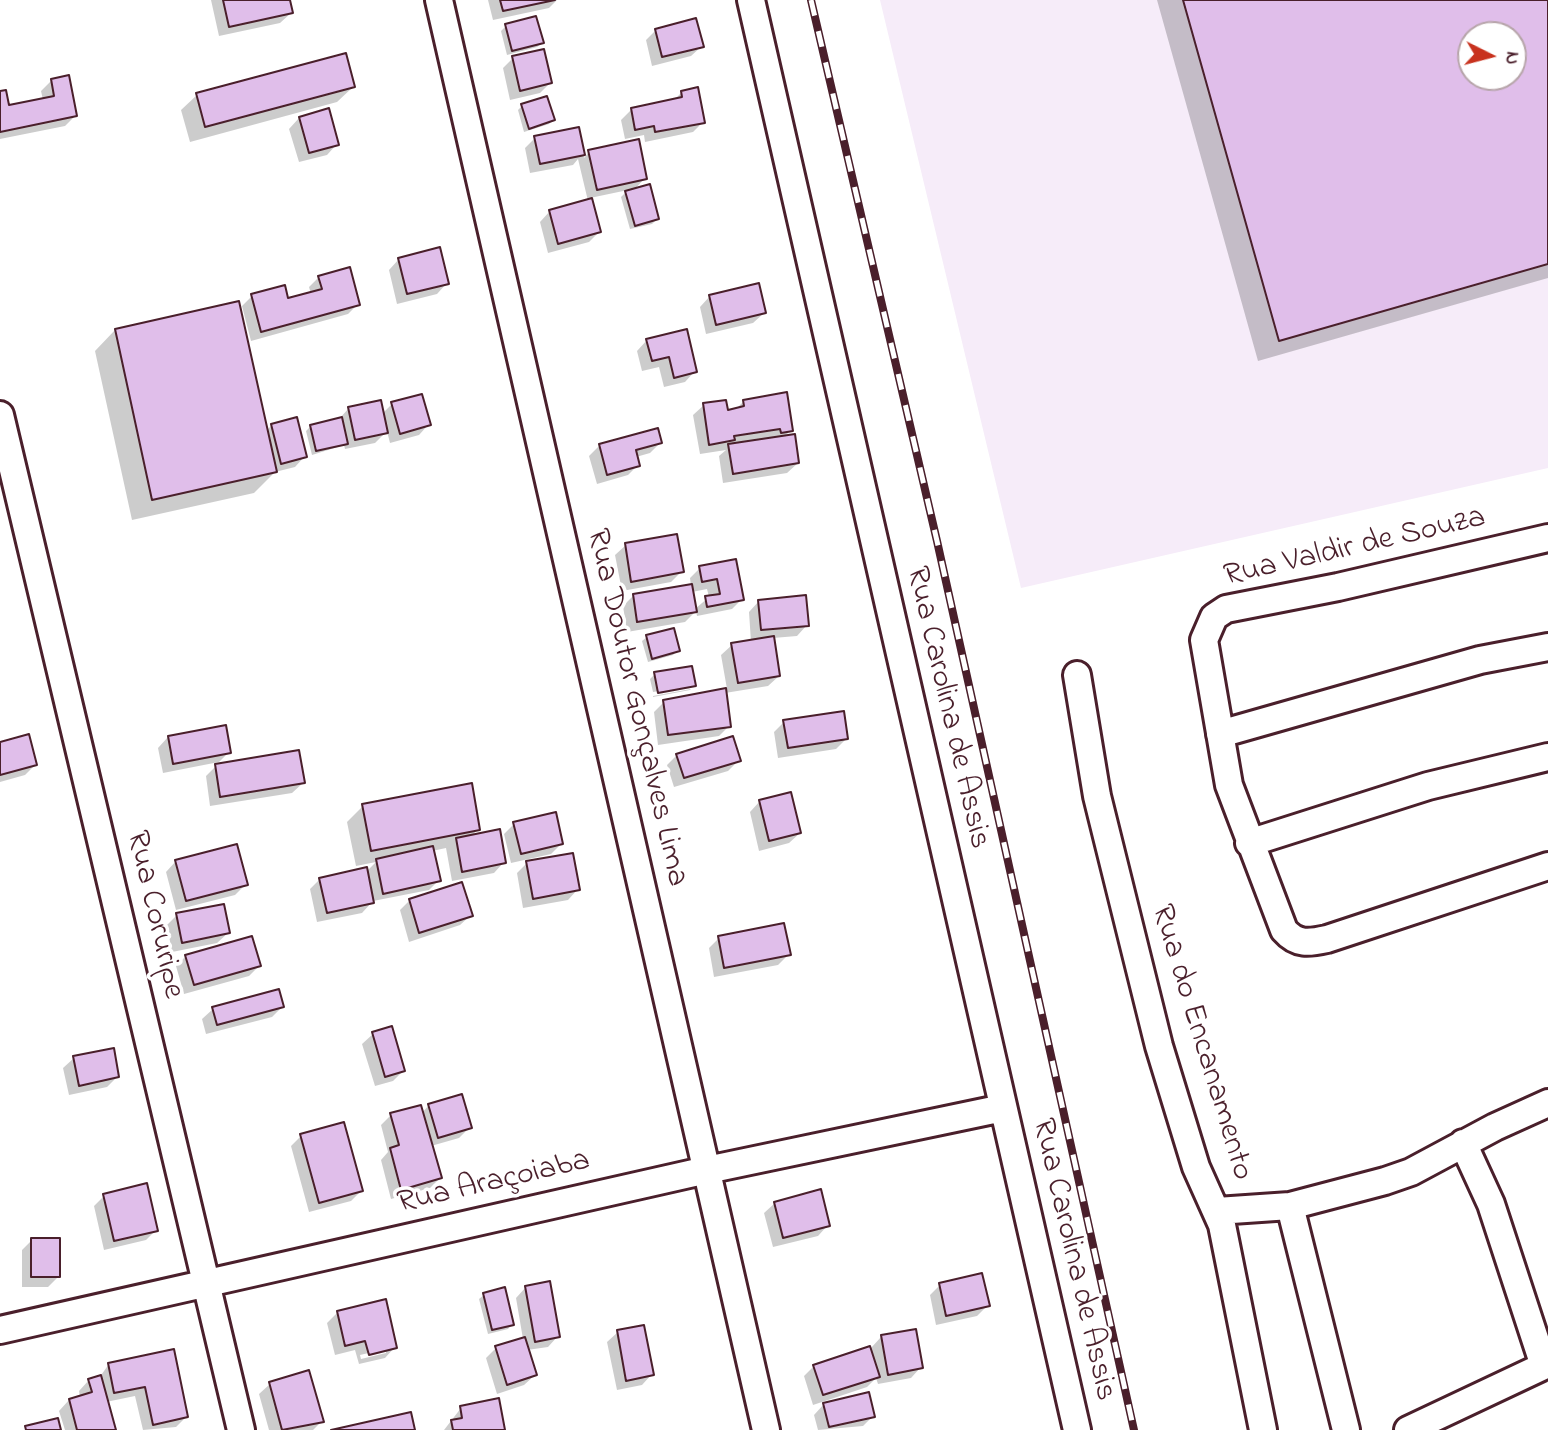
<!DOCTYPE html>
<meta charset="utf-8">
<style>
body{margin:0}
#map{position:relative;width:1548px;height:1430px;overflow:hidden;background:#fff;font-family:"Indie Flower",sans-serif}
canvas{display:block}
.north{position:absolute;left:1457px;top:21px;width:70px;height:70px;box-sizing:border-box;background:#fff;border:2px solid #b7a5aa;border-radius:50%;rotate:96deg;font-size:19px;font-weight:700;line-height:28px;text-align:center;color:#4a1f2b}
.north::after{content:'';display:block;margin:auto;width:24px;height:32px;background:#c8321e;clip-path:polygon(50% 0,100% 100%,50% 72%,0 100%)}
</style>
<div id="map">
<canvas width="1548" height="1430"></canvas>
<div class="north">N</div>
</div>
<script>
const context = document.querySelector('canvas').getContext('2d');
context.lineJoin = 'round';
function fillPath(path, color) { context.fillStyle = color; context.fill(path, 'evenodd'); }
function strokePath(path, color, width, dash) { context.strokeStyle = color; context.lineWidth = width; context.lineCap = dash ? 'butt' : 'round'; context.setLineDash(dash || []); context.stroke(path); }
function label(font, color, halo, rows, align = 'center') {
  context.font = font + ' "Indie Flower",sans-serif'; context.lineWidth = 7; context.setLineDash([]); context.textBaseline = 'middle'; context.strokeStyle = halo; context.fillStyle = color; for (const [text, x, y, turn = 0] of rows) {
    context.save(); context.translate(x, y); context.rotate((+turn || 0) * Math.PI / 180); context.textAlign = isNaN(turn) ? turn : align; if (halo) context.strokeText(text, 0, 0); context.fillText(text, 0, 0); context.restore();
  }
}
const built = new Path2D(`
 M880,0H1548V468L1021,588ZM1471,35H1513V77H1471Z`);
const shadow = new Path2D(`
 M211,0H288L291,13L280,23L219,36Z
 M488,0H557L549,8L493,20Z
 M1157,0H1548V278L1258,361ZM1471,35H1513V77H1471Z
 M506,26L542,43L537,47L507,55L501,31Z
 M656,30L702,46L691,56L652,66L646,40Z
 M513,58L550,83L540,93L510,100L503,68Z
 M52,80L75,116L65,126L0,139V93L8,107L43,100L41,91Z
 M353,87L337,102L190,142L181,110L197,95Z
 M682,92L703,122L693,132L645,142L644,135L625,139L621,120L632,109L673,101Z
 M522,106L553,120L549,124L524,132L518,110Z
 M299,118L337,144L327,155L299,162L289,129Z
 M578,129L584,158L589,152L645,178L633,191L657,219L652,224L630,229L621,197L628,190L590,198L599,232L589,242L548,253L540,222L550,211L588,201L578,159L573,165L530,173L525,148L535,138Z
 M399,259L447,283L437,294L397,304L389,270Z
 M319,277L358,304L348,314L251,341L242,306L252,296L287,300L311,294L309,287Z
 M710,296L764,313L753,323L706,334L700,307Z
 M115,330L266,431L271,426L305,456L295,467L275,472L254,493L132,520L95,351Z
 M647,340L695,371L685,382L664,387L659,367L642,371L637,351Z
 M744,401L791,430L784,437L798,463L787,473L723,483L719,456L726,450L700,454L693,415L704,405L727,412L735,410Z
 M392,404L429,424L419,435L390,443L387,431L375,443L345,449L344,445L312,455L306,431L311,426L339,419L349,408L382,414Z
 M660,443L650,453L636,457L638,465L628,475L597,484L589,456L600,445Z
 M626,545L682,571L671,582L622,591L615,555Z
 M735,561L742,599L732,609L697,616L696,611L685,622L627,632L623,606L633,596L691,586L690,578L700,568ZM707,589L709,597L695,609L692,592Z
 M759,601L807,625L797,636L773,638L779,676L768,686L725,693L729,726L719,736L658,745L654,712L664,702L727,689L721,655L732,645L751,642L749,612Z
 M647,637L678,650L673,655L648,662L642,641Z
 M655,674L694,685L653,692L650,679Z
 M691,689L690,690L653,697V696Z
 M784,722L847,738L836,749L778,758L774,732Z
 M168,737L229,752L219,762L163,773L158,748Z
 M0,743L35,765L25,775L0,782Z
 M677,755L739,760L728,771L674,787L667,765Z
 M216,766L303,783L292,793L210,806L206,776Z
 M760,801L800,833L789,843L759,851L750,812Z
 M363,806L478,829L471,837L504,862L494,873L452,881L446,848L432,851L439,880L429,890L373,901L362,913L317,922L310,889L320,879L366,872L376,862L356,866L347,822Z
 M514,824L562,843L551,854L511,863L504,834Z
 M176,861L246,884L235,895L176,910L166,872Z
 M527,863L578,889L568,900L523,908L517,873Z
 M410,900L471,915L460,925L409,942L400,910Z
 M177,915L228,933L217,943L172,952L167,925Z
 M719,938L789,954L778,965L714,977L709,948Z
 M186,956L259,966L249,976L184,994L176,966Z
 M282,1007L272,1017L206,1034L202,1019L213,1009Z
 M373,1034L403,1071L393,1081L375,1086L362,1044Z
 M74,1058L117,1077L107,1087L69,1095L63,1068Z
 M429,1105L470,1127L459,1138L431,1146L440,1178L430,1188L391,1199L381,1160L388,1152L381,1125L391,1115L422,1113Z
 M301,1136L361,1191L351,1201L309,1212L291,1146Z
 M104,1196L156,1230L146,1240L104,1250L94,1206Z
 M775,1203L828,1225L818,1236L773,1247L764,1213Z
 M32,1240L58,1277L48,1287H22V1250Z
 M940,1285L988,1305L977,1316L936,1325L930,1295Z
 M526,1287L558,1336L548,1347L527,1350L535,1375L524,1385L497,1394L486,1358L496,1348L523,1339L516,1298Z
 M484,1295L512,1324L508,1329L488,1334L479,1299Z
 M338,1312L395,1347L385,1358L359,1364L355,1350L335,1355L327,1323ZM386,1349V1353L361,1359L360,1355Z
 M618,1332L652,1374L642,1385L617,1390L607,1342Z
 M881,1337L921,1367L911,1378L878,1384L876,1378L867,1387L813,1405L804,1376L814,1366L871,1348Z
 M173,1351L186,1417L176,1427L143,1430L135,1396L106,1402L114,1430H65L59,1411L69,1400L80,1397L79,1391L89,1380L99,1378L109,1364Z
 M270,1384L322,1421L313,1430H269L259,1394Z
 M824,1404L873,1416L863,1426L818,1430L814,1415Z
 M461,1408L503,1430H444Z`);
const building = new Path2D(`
 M223,0H290L293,13L229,27Z
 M500,0H555L503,11Z
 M1183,0H1548V264L1279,341ZM1471,35H1513V77H1471Z
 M536,16L544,43L512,51L505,24Z
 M696,18L704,47L662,57L655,29Z
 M544,49L552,83L520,91L512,56Z
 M346,53L355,87L205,127L196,93Z
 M69,75L77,116L0,132V91L6,90L9,105L54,96L51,79Z
 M698,87L705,123L655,132L654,126L635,130L631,108L682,97L681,91Z
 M547,96L555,120L529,129L521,104Z
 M329,108L339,145L309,153L299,117Z
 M579,127L585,155L540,164L534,136Z
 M639,139L647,179L597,190L588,150Z
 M650,184L659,219L635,226L625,191Z
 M592,198L601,232L558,244L549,210Z
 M440,247L449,284L407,294L398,258Z
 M350,267L360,305L261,332L251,294L285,285L288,298L322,289L318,276Z
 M759,283L766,313L716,325L709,295Z
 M239,301L277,472L152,500L115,329Z
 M687,329L697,372L674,378L669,357L652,361L646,339Z
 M787,392L793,431L781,433L780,429L734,436L735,440L709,445L703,403L726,400L728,410L744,406L743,400Z
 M422,394L431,425L400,434L391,402Z
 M381,400L388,433L355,440L348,407Z
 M297,417L307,457L281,464L271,424Z
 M342,417L348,444L316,451L310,425Z
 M658,428L662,443L636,450L640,466L607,475L599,444Z
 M795,434L799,463L733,474L728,444Z
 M677,534L684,572L631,582L625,543Z
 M736,559L744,600L707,607L705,596L720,594L717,579L702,582L699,566Z
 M692,584L697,612L637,622L633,594Z
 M806,595L809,626L761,630L758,600Z
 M674,628L680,651L652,659L646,635Z
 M774,636L780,676L738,683L731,643Z
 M692,666L696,686L658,693L654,672Z
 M726,688L731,727L668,735L663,700Z
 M844,711L848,739L788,748L783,720Z
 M226,725L231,753L173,764L168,736Z
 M29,734L37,765L0,775V742Z
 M733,736L741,761L684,778L676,754Z
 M299,750L305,783L220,797L215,764Z
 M472,783L480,830L371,851L362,804Z
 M791,792L801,833L769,841L759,800Z
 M556,812L563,844L521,854L513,822Z
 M500,829L506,863L462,872L456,838Z
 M237,844L248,885L186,901L175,860Z
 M433,846L441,881L383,894L376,859Z
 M573,853L580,890L533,899L526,861Z
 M367,867L374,903L327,913L319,878Z
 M462,882L473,916L419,933L409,899Z
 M224,904L230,933L182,943L176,913Z
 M784,923L791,955L724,968L718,936Z
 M252,936L261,966L194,985L185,955Z
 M279,989L284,1007L217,1025L212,1007Z
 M392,1026L405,1071L385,1077L372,1032Z
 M114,1048L119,1077L79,1086L73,1056Z
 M462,1094L472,1128L438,1138L428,1104Z
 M421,1105L442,1178L401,1190L390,1148L399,1145L390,1113Z
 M344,1122L363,1191L319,1203L300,1134Z
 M147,1183L158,1231L114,1241L103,1194Z
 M821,1189L830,1226L783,1238L774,1202Z
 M31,1238H60V1277H31Z
 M982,1273L990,1306L946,1316L939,1283Z
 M550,1281L560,1337L535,1342L525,1286Z
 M505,1287L514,1325L492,1330L483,1293Z
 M386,1299L397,1348L369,1355L365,1341L345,1346L337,1311Z
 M644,1325L654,1375L626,1381L617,1330Z
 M916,1329L923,1368L888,1375L881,1335Z
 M525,1337L537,1375L507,1385L495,1346Z
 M870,1346L880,1377L823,1395L813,1365Z
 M174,1349L188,1417L153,1425L145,1387L114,1393L108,1363Z
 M309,1370L324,1422L282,1430L269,1382Z
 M101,1375L116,1430H77L69,1399L92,1392L88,1379Z
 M869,1392L875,1417L829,1427L823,1403Z
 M499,1398L505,1430H453L451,1420L462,1418L460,1406Z
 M411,1412L415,1430H331Z
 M58,1418L61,1430H26L25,1426Z`);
const minor = new Path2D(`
 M439,0L766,1430
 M751,0L1077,1430
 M0,415L241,1430
 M1548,538L1338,587L1226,609L1214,617L1204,640L1229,785L1284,930C1297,945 1309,943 1327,939L1548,866
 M1077,675L1097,796L1159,1046L1196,1167L1222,1225L1263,1430
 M1220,734L1480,660L1548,647
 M1249,843L1428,786L1548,757
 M1463,1143L1491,1204L1544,1366
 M1290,1206L1346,1430
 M1217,1211L1290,1206L1385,1181L1411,1172L1495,1127L1548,1103
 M0,1330L707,1170L1003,1108
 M1408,1430L1548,1364`);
const rail = new Path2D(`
 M811,0L937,541L1134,1430`);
const streetNames = [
 ["Rua Valdir de Souza",1355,549,-13],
 ["Rua Doutor Gonçalves Lima",635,708,77],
 ["Rua Carolina de Assis",946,708,77],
 ["Rua Coruripe",153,915,77],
 ["Rua do Encanamento",1200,1043,73],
 ["Rua Araçoiaba",494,1184,-13],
 ["Rua Carolina de Assis",1072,1260,77]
];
fillPath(built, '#f6ecf9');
fillPath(shadow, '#0003');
fillPath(building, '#e0beea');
strokePath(building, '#4a1f2b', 2);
strokePath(minor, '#4a1f2b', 32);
strokePath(minor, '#fff', 26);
strokePath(rail, '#4a1f2b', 8);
strokePath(rail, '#fff', 5, [16]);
label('32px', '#4a1f2b', '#fff', streetNames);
</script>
